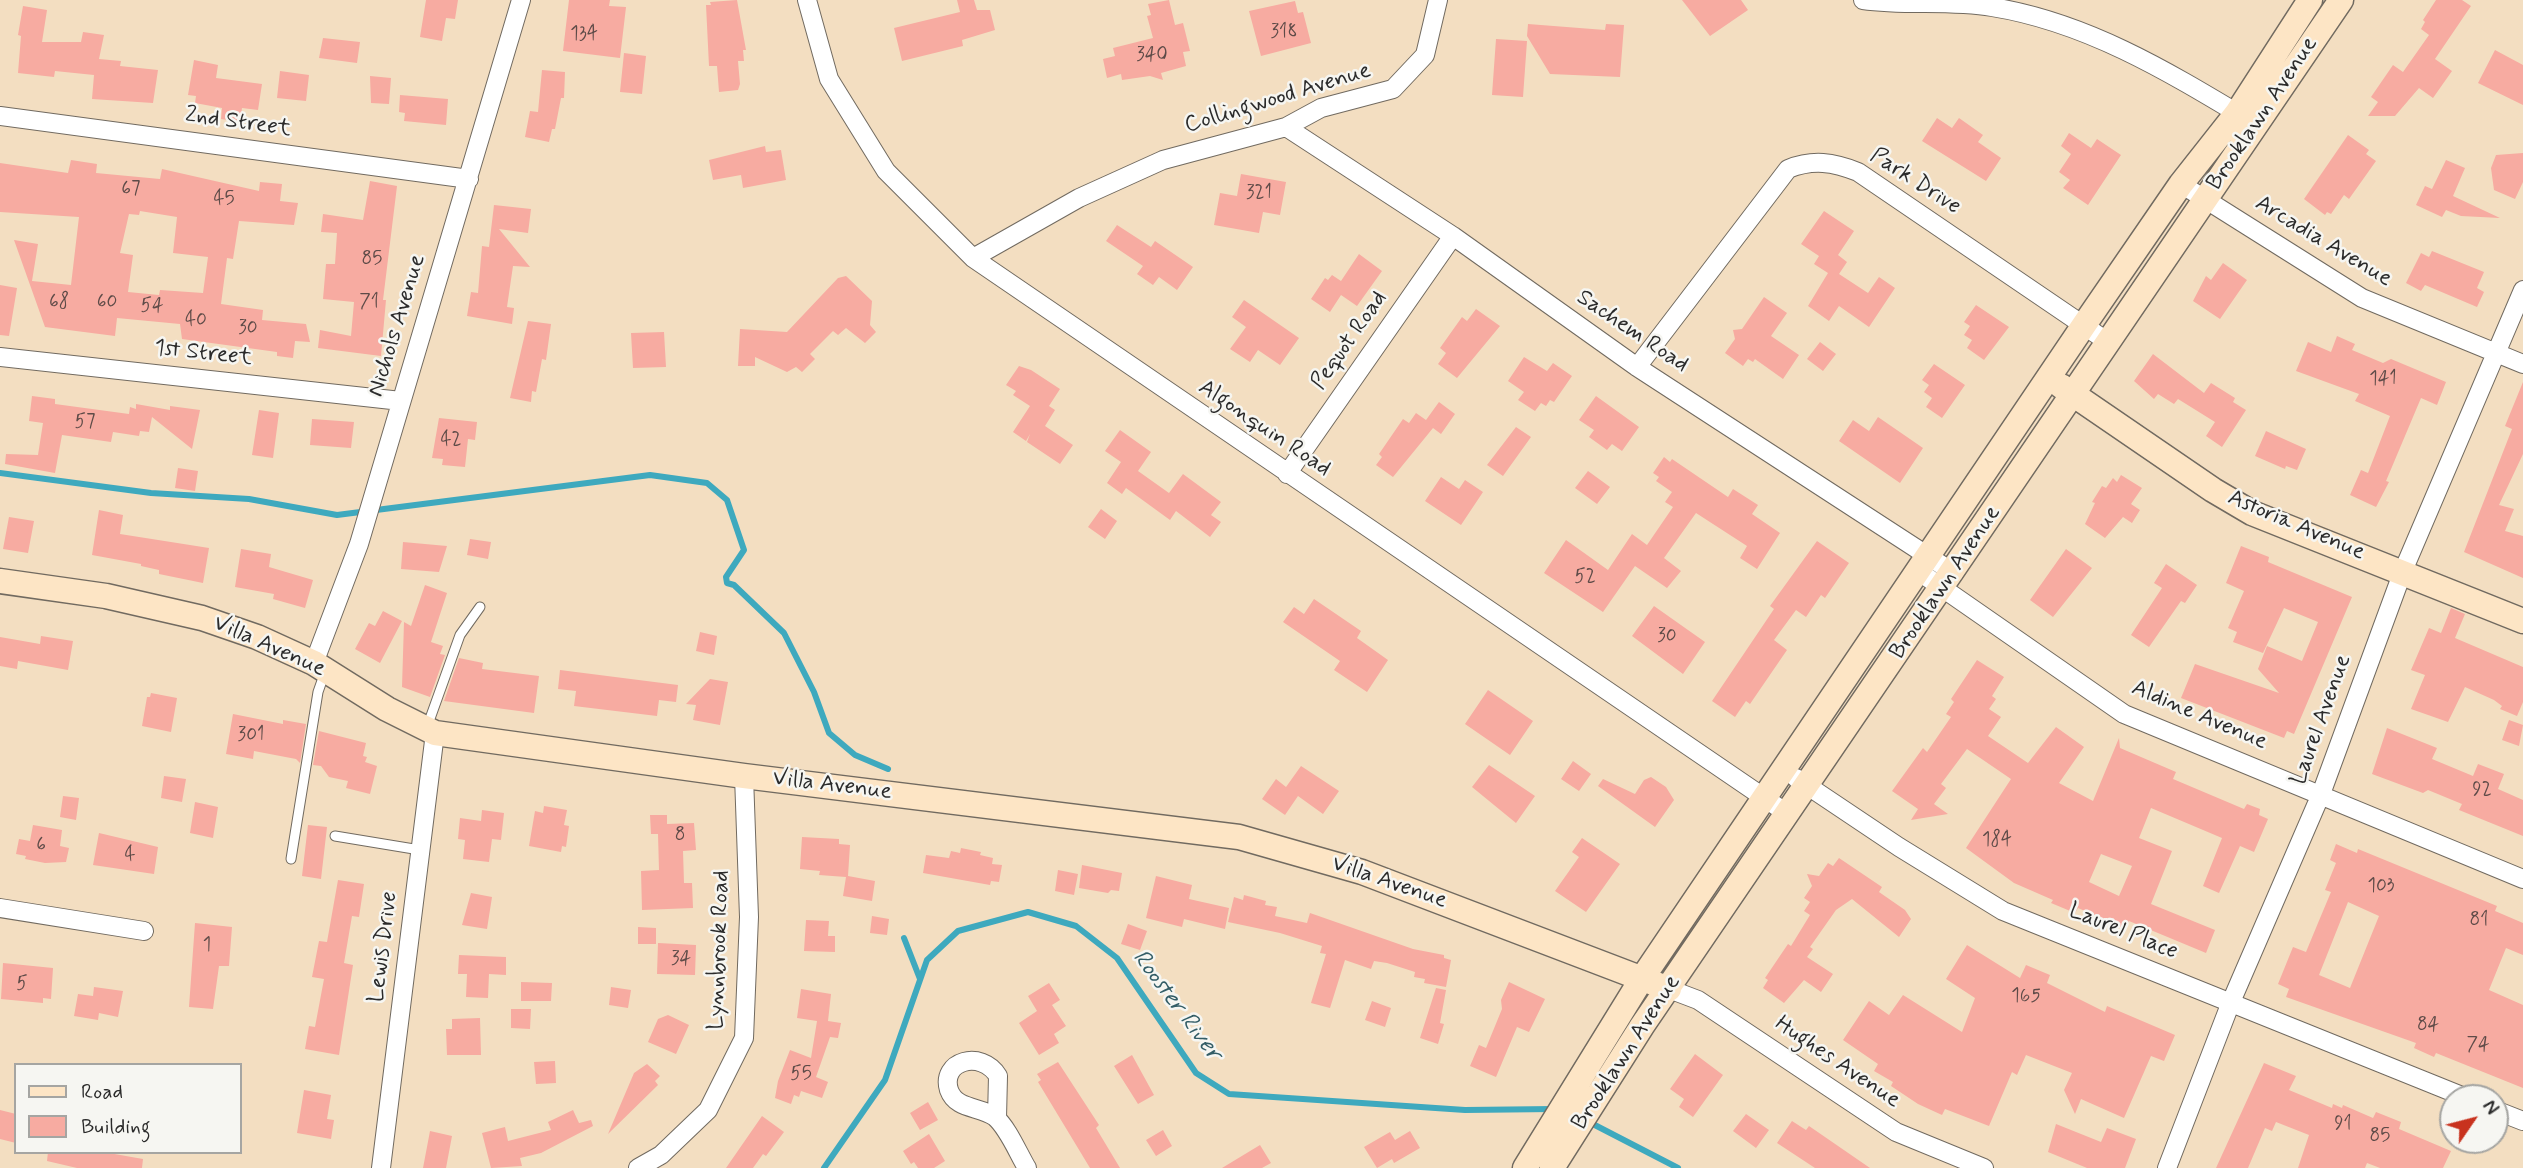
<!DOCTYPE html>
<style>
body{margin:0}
#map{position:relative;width:2523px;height:1168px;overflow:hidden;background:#f3dec1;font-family:Mynerve,sans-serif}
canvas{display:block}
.legend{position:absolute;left:14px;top:1063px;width:228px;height:91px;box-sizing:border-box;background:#f6f6f2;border:2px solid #a5a5a2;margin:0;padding:9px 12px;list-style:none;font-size:21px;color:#2b2b2b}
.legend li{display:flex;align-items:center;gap:14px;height:35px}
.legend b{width:35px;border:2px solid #a5a5a2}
.north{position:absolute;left:2439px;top:1084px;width:70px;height:70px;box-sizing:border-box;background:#f6f6f2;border:2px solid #a5a5a2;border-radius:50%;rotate:55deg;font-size:19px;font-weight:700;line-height:28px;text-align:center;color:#2b2b2b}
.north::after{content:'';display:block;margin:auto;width:24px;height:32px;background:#c8321e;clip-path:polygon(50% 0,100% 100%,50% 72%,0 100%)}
</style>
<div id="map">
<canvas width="2523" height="1168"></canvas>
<ul class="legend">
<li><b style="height:9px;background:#fde5c5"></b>Road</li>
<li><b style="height:19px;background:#f7aba1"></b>Building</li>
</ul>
<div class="north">N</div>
</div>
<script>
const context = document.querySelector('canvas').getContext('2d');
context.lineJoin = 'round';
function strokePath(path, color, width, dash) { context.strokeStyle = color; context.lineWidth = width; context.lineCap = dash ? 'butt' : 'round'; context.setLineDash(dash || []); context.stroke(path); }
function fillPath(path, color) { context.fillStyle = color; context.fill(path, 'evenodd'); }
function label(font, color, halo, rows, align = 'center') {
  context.font = font + ' Mynerve,sans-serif'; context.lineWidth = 5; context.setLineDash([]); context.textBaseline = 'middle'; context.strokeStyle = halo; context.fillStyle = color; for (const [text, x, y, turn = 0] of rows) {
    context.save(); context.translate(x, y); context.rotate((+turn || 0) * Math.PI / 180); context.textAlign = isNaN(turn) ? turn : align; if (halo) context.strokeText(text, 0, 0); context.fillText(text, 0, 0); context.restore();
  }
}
const stream = new Path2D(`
 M0,473L151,493L249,499L337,515L650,475L707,483L727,500L744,550L726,577L727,583L734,585L784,633L814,692L829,733L855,755L888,769
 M904,938L920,979
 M1587,1121L1678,1168
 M824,1168L885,1080L927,960L958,931L1028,912L1076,926L1117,958L1196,1073L1229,1094L1465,1110L1554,1109`);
const building = new Path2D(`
 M426,0H458L455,19L446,18L442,41L420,37Z
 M569,0H610L609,6L626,7L620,58L563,51Z
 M737,0L746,50H743L744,61H738L740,84L738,90L719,92L717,66H709L706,5H711L710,2Z
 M957,0H974L977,10H990L995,30L962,40L963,46L902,61L894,28L960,12Z
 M1169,0L1175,25L1183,23L1190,51L1183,52L1186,66L1161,73L1163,80L1150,76L1122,80L1121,74L1107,78L1103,59L1115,56L1113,48L1153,38L1147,16L1151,15L1148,4Z
 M1682,0H1741L1748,10L1710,36Z
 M2436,0H2462L2471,6L2435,59L2452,71L2433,98L2419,88L2395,116H2368L2378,102L2371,97L2393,65L2403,72L2429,35L2421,29L2425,22L2423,20Z
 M1295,1L1298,13L1303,12L1311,43L1261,56L1249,11Z
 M23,6L47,10L42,42H81L83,32L104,35L99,59L121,61L120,66L158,70L153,103L92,99L94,75L55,71L54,77L18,73L21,36L18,35Z
 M1528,24L1605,30L1606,24L1624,25L1620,77L1550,74L1527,36Z
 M323,38L360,42L357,63L319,58Z
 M1496,39L1527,41L1523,97L1492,95Z
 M2495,50L2523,65V105L2478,83Z
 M624,53L646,56L642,94L620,92Z
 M194,60L218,65L216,78L262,84L258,110L242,108L240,122L221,119L222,108L195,103L196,96L188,95Z
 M542,70L565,72L564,98H561L555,129H552L549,142L525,137L530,111L538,112Z
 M280,71L309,75L306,101L277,98Z
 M370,76L391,78L389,104L371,103Z
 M400,95L448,99L446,125L404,121L405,113L399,112Z
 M1937,118L1952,128L1959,118L1983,135L1978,142L2001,158L1986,181L1922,141Z
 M2069,133L2091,148L2097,139L2121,155L2088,205L2063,188L2070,180L2059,172L2071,154L2061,146Z
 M2348,135L2369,150L2366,154L2376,161L2349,199L2344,195L2331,214L2327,212L2325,215L2304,199Z
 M765,146L766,152L781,150L786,180L743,188L741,175L713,180L709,160Z
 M2523,153V182L2515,199L2494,190L2491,168L2496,155Z
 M71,160L97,164L96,173L160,179L162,169L259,191L260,182L282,184L280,201L298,203L294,225L239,221L233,259L227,258L221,304L263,310L262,320L306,324L310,342L295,341L293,358L277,356V352L182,339L180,324L117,318L115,336L45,327L14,240L38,244L32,281L71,285L79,217L0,212V163L68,173ZM140,211L177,217L173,253L208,257L203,293L160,290L159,295L128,292L133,255L120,253L129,214L139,215Z
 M2446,160L2465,168L2453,196L2500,218L2461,216L2446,210L2442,217L2416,205L2425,186L2432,189Z
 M1241,174L1286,182L1280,215L1263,212L1259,233L1214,225L1220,193L1237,196Z
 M370,181L397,186L383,300H386L381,356L318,348L320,330L351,336L354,302L323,299L326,264H335L337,233L321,232L323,214L363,220Z
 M494,205L531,209L528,233L499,229L530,267L513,266L507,307L514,308L512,324L467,316L471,292L478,293L482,246L489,247Z
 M1824,211L1854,231L1838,255L1847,262L1839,274L1868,293L1879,277L1895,288L1869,327L1839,306L1829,321L1808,306L1828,273L1814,264L1819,256L1801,244Z
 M1117,225L1151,247L1155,241L1193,267L1177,290L1159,277L1153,285L1137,274L1143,266L1106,241Z
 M2432,251L2484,272L2477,288L2484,292L2477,307L2425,285L2421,291L2406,283L2421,253L2429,257Z
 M1359,254L1382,271L1357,306L1341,295L1330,312L1311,299L1325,278L1328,280L1332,275L1341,281Z
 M2223,263L2247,280L2220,319L2193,301L2206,276L2211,280Z
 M846,276L872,301L870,325L876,332L865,343L846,328L838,335L833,331L810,354L815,359L802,372L796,367L787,372L755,357V366H738L740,329L787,332L838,278Z
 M0,285L17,288L9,336L0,335Z
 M1764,297L1787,313L1771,336L1799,355L1783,379L1755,359L1753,362L1748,359L1743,366L1725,353L1735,339L1733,330L1742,329Z
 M1244,300L1299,338L1280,365L1258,350L1250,362L1230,349L1246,327L1232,317Z
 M1976,305L2009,327L1984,360L1967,348L1972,340L1964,335L1970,326L1964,322Z
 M1476,309L1500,326L1457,378L1438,364L1446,353L1440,348L1462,317L1467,321Z
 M528,321L551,324L546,360L542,359L536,392L532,391L531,402L510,398Z
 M664,332L666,367L633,368L631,333Z
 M2337,336L2355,344L2352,350L2383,363L2391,359L2446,382L2437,405L2421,398L2386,481L2389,482L2376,507L2350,495L2361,470L2368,473L2390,416L2355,401L2359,394L2296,371L2308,342L2331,352Z
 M1820,342L1836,354L1823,371L1807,359Z
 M2153,354L2204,393L2211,383L2235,398L2233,402L2246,410L2222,447L2206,436L2215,422L2178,399L2174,404L2158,394L2154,399L2134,381Z
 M1524,357L1547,371L1553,363L1572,376L1554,402L1550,400L1546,406L1541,403L1535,411L1518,400L1524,392L1508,381Z
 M1934,364L1965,385L1942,418L1926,407L1932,398L1924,392L1929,385L1922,380Z
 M1019,366L1031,370L1060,389L1049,406L1055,410L1045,426L1073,445L1060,464L1027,442L1030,434L1026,441L1013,432L1030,406L1013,395L1016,391L1006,385Z
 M2523,382V454L2499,505L2514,509L2505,531L2523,536V578L2464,552L2512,429L2505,426Z
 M32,396L55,399V404L129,414L130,407L136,409V404L170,410V406L200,410L192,449L152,417L149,432L140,431L139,436L113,432L111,442L62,435L55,473L5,464L6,454L38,455L43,423L29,421Z
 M1596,396L1639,427L1622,451L1612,444L1607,450L1589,437L1594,430L1579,420Z
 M1439,402L1455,414L1441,434L1433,428L1393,477L1376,465L1382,457L1379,454L1403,419L1409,423L1416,413L1426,420Z
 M259,410L279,413L273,458L252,455Z
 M1878,417L1923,448L1900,483L1839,441L1853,420L1869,431Z
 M439,418L477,422L475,440L468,439L465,467L442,465L443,459L432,458Z
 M312,419L354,422L351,448L310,445Z
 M1516,427L1531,437L1503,476L1487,465Z
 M1120,430L1151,452L1138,471L1169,493L1183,474L1221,502L1211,515L1221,522L1210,537L1176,511L1170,520L1126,488L1122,494L1107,483L1121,462L1105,451Z
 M2266,431L2306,449L2297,470L2286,466L2285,469L2255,456Z
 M1664,457L1670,462L1672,459L1728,497L1733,489L1758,505L1752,514L1780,533L1757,569L1740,558L1747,546L1696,513L1664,558L1681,571L1667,588L1635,566L1603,612L1544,573L1566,540L1608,570L1632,534L1647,545L1673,507L1665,502L1672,492L1656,481L1659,477L1653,473Z
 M178,468L198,471L195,491L175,488Z
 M1588,471L1610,487L1597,504L1575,488Z
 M2121,475L2142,488L2131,504L2140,510L2132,523L2123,517L2105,538L2085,524L2095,503L2092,502L2102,486L2106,488L2113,478L2117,482Z
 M1441,477L1459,489L1465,480L1483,492L1461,525L1425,501Z
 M1101,509L1117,521L1105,539L1088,527Z
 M99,510L123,515L120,534L209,548L203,583L159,574V570L141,566V564L92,555Z
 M9,517L34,521L28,553L3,549Z
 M470,539L491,542L488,559L467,555Z
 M1817,541L1849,563L1825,598L1821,595L1806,617L1796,610L1774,640L1787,650L1750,704L1746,701L1735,717L1712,701L1774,609L1770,606Z
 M403,542L447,546L439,572L401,569Z
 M2241,546L2269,557L2268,562L2352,597L2294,734L2287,731L2284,738L2181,698L2195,664L2279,693L2258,669L2267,646L2302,661L2318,622L2284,608L2263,653L2233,642L2237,632L2228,628L2244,591L2226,583Z
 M241,549L271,554L269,567L313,580L305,608L273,599L274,594L235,587Z
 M2066,549L2092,568L2053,617L2030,600Z
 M2166,564L2197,585L2185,603L2181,601L2149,647L2131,635L2162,588L2154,583Z
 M425,585L447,593L431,642L443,646L440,654L445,655L430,697L402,687L404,622L411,626Z
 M1314,599L1361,631L1357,638L1388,660L1367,692L1334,670L1340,661L1283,622L1294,607L1304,614Z
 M1654,606L1705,642L1683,674L1632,636Z
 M2451,608L2465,614L2455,638L2523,667V702L2517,716L2500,709L2502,706L2494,700L2465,687L2448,722L2411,709L2425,675L2411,670L2429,628L2441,633Z
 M383,611L402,621L380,663L355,649L369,623L375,626Z
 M700,632L717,636L714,655L696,651Z
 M41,636L73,641L68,670L18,661L17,669L0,666V637L40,644Z
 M459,658L483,663L482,669L539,676L534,713L444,701Z
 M1977,660L2004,677L1992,696L1996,699L1989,709L2001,717L1988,736L2028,763L2056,727L2084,747L2059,783L2093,801L2119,738L2120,748L2176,772L2173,779L2244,809L2247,804L2260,809L2259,815L2268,819L2254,852L2240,846L2219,893L2203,886L2222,838L2151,808L2139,838L2172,851L2151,904L2215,930L2206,953L2129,921L2126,929L2078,908L2075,913L2051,903L2053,900L2014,883L1966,848L2011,779L1967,749L1941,784L1946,788L1934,804L1948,814L1911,820L1918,809L1892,791L1923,748L1927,752L1951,717L1946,714L1954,702L1951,699ZM2101,854L2132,866L2119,896L2089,882Z
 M560,670L678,685L676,702L659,700L657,716L574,706L576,691L558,689Z
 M710,679L728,682L720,725L693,720L696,705L686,704Z
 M1488,690L1533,721L1510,755L1465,724Z
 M151,693L177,698L171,732L142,726L147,697H150Z
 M233,714L283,724V720L306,724L300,763L296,759L254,751L253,759L226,754Z
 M2509,720L2523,725L2519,746L2502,740Z
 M2387,728L2437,748L2432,759L2473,776L2478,764L2504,774L2498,789L2523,800V836L2459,810L2462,804L2428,790L2423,793L2372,774Z
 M319,731L366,743L363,756L367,757L365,762L377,766L370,794L346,788L348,781L329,777L321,766L313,765Z
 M1573,761L1591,774L1579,791L1561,779Z
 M1489,765L1535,796L1516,823L1472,787Z
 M1301,766L1339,791L1323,814L1298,796L1285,815L1262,799L1276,779L1286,787Z
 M164,776L186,779L182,802L161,798Z
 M1651,777L1666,787L1674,800L1655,827L1598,786L1603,779L1635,794L1644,780Z
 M63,796L79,798L76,820L60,817Z
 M195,802L218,807L213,838L190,833Z
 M544,806L567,810L564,825L569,826L566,847L562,846L561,852L529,846L535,811L543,813Z
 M482,810L504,813L501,840L492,839L489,862L463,859L465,840L458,839L460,818L481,821Z
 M650,815H667V824L694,823L696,850L683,851L684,883H692L693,908L642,910L641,871L659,870L658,834H651Z
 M33,825L62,830L60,846L69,848L66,862L45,863L25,859L26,856L16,854L19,839L30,841Z
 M308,825L327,827L321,879L302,876Z
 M99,833L158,847L154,874L93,865Z
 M802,837L839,839V844L850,845L848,876L875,881L872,901L843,896L846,877L819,875L820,871L800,869Z
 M1582,838L1620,864L1586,912L1555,891L1579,857L1572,852Z
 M2336,844L2357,853L2358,849L2497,906L2495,911L2523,923V955L2506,948L2489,990L2523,1005V1088L2436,1053L2434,1057L2414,1048L2416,1043L2286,997L2289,989L2278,984L2293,947L2306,952L2318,923L2331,892L2325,890L2336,863L2330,860ZM2348,902L2379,916L2350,988L2319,975Z
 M961,848L981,852L980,855L993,858L992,864L1002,865L999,882L991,881L990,885L923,873L926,855L949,858L951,851L960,853Z
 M1839,858L1882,887L1879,892L1905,910L1911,919L1899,937L1852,899L1836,910L1810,947L1813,949L1807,957L1833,974L1821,992L1804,980L1784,1003L1763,988L1768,980L1765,978L1788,944L1791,946L1810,915L1804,911L1810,902L1804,898L1812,886L1807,874L1819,876L1828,863L1833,866Z
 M1082,865L1122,873L1119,891L1111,890L1108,893L1079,888Z
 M1058,870L1078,874L1074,895L1055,891Z
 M1156,876L1192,885L1189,899L1229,908L1225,929L1184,919L1182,927L1146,918Z
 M338,880L364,884L359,917L352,916L344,963L353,965L339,1055L305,1049L309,1026L315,1027L324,979L312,977L319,941L327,942Z
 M471,893L492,897L487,929L462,925Z
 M1244,895L1266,901L1265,905L1277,907L1275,916L1307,923L1310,913L1413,949L1444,955V958L1451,960L1446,987L1424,983L1425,979L1414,977L1415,972L1387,963L1374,961L1371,969L1345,960L1330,1008L1311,1003L1326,954L1320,953L1322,946L1280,933L1228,922L1234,897L1243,900Z
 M872,916L889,919L887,935L870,933Z
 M806,920L829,921L828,936H835V952L804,951Z
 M195,923L232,927L229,966H219L213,1009L189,1007Z
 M1128,924L1147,931L1140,950L1121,944Z
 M638,927L656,928V944H638Z
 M658,943L696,945L695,975L657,974Z
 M1967,945L2020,978L2026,965L2050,975L2047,983L2105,1012L2107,1006L2175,1035L2164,1061L2151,1056L2124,1118L2081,1099L2075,1114L2064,1090L2072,1073L2026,1055L2017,1075L2012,1072L1989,1126L1945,1109L1942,1115L1918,1104L1891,1086L1893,1082L1874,1071L1878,1064L1843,1040L1869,1001L1889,1015L1903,995L1962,1032L1975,998L1946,979Z
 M459,955L506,957V975L489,974L488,998L466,997L467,974H458Z
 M3,963L53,968L51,999L43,998V1003L1,999Z
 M521,982L552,983L551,1001H521Z
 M1509,982L1545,999L1529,1032L1517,1027L1496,1077L1470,1066L1479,1045L1486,1048L1502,1009L1501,1000Z
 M1049,983L1060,1000L1052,1005L1066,1026L1054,1034L1059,1043L1039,1055L1019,1023L1037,1011L1028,996Z
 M94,987L123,991L118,1017L99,1013L98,1020L74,1016L78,994L93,996Z
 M611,987L631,990L628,1008L609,1005Z
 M1436,988L1446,990L1440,1023L1444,1024L1438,1044L1420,1038Z
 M801,989L831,994L828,1021L841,1023L838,1038L830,1037L816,1077L828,1082L822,1098L801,1091L799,1097L794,1095L791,1104L775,1098L778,1081L790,1050L811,1058L817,1021L797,1018Z
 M1372,1001L1391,1008L1385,1027L1365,1020Z
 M511,1009H531L530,1029L511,1028Z
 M668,1015L689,1025L676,1054L648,1042L658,1019Z
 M480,1018L481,1055H447L446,1029H452V1019Z
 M1695,1054L1723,1075L1693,1117L1679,1107L1684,1099L1670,1089Z
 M1132,1055L1154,1095L1138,1104L1114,1066Z
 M555,1061L556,1083L536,1084L534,1062Z
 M1058,1062L1099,1125L1096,1128L1120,1168H1090L1038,1082L1041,1080L1037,1074Z
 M2264,1063L2296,1076L2289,1090L2332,1108L2333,1104L2342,1108L2343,1105L2373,1118L2376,1112L2401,1122L2399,1129L2451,1151L2443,1168H2380L2367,1163L2365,1168H2298L2309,1135L2276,1122L2272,1131L2265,1128L2248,1168H2216Z
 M647,1064L660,1076L655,1081L658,1085L608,1134L634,1073Z
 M304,1090L331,1095L327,1119L334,1120L331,1139L297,1133Z
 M928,1102L938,1120L920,1130L910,1113Z
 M0,1110L16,1114V1143L0,1139Z
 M573,1110L579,1123L591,1120L593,1126L541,1153L520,1158L522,1166L491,1168L482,1133L505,1127L508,1141L551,1130L548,1122Z
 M1746,1114L1769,1130L1756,1148L1733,1131Z
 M762,1116L784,1132L766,1156L763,1154L753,1168H726Z
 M1792,1121L1806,1130L1809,1126L1870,1168H1815L1777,1143Z
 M2056,1124L2101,1142L2107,1128L2136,1139L2125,1168H2087L2048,1152Z
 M1163,1130L1172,1146L1156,1156L1146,1140Z
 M430,1131L452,1136L446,1168H423Z
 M1410,1131L1420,1148L1394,1163L1392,1159L1377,1168L1364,1147L1390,1132L1395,1140Z
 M929,1134L945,1161L934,1168H918L914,1162L911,1164L903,1151Z
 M1260,1145L1271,1163L1262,1168H1222Z
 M48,1152H103L143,1159L142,1168H77L47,1161Z`);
const lane = new Path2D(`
 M427,727L460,635L480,607
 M335,836L420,850
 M291,859L318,692L325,672`);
const street = new Path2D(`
 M807,0L829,79L886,171L973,258L1788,814
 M1863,0C1905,6 1950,0 1992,7C2086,22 2167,71 2247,119
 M0,116L469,179
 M1286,127L1453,236L1637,367L1954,573
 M2181,184L2362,298L2523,364
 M973,258L1079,198L1163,160L1286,127L1321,108L1393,89L1425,55L1438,0
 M0,357L401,401
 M1637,367L1788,169C1813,159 1833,162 1858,172L2108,342
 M1287,474L1453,236
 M1918,571L2124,714L2523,879
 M314,663L359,544L521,0
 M1796,778L1899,847L2003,911L2467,1098
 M0,908L144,931
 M1669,989L1698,1000L1896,1132L1984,1168
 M2495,1110L2523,1121
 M997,1118L998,1076C981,1049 940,1061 949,1090C956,1110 980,1106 995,1117C1008,1128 1018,1153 1027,1168
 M381,1168L435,733
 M638,1168L661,1155L708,1110L744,1038L749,917L744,776
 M2167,1168L2231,1002L2321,794L2403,571L2523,290`);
const secondary = new Path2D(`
 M2061,386L2213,490L2252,513L2523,621
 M0,581L106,596L202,618L257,637L314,663L387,709L435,733L744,776L1239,837L1362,872L1669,989
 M1525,1168L1641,980L2084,325L2181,184L2237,113L2310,0
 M1552,1168L1642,1026L2341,0`);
const numberNames = [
 ["318",1284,33],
 ["134",584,35],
 ["340",1152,56],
 ["67",131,190],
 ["321",1259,194],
 ["45",224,200],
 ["85",372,260],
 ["68",59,303],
 ["60",107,303],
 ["71",369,303],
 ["54",152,307],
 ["40",196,321],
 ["30",248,329],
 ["141",2383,380],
 ["57",85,423],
 ["42",451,441],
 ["52",1585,578],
 ["30",1667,637],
 ["301",251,736],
 ["92",2482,791],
 ["8",680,836],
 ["184",1997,841],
 ["6",41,846],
 ["4",130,856],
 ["103",2381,887],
 ["81",2479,921],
 ["1",207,946],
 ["34",681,960],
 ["5",22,985],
 ["165",2026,997],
 ["84",2428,1026],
 ["74",2478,1046],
 ["55",801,1075],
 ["91",2343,1125],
 ["85",2380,1137]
];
const streetNames = [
 ["Collingwood Avenue",1278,99,-17],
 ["Brooklawn Avenue",2263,114,-56],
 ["2nd Street",238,123,8],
 ["Park Drive",1915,182,33],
 ["Arcadia Avenue",2323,242,31],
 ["Nichols Avenue",398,326,-73],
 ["Sachem Road",1632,332,34],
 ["Pequot Road",1350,341,-55],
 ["1st Street",203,354,6],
 ["Algonquin Road",1264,429,34],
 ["Astoria Avenue",2296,526,23],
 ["Brooklawn Avenue",1946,583,-56],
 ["Villa Avenue",269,647,24],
 ["Aldine Avenue",2199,716,23],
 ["Laurel Avenue",2322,720,-70],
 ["Villa Avenue",832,786,7],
 ["Villa Avenue",1389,883,19],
 ["Laurel Place",2123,932,22],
 ["Lewis Drive",384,947,-83],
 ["Lynnbrook Road",720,950,-88],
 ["Brooklawn Avenue",1627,1053,-57],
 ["Hughes Avenue",1837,1063,34]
];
const waterNames = [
 ["Rooster River",1176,1006,53]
];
strokePath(stream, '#3ea9be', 6);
fillPath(building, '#f7aba1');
strokePath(lane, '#716a60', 11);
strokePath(street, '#716a60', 20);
strokePath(secondary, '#716a60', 27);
strokePath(lane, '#fff', 9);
strokePath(street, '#fff', 18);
strokePath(secondary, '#fde5c5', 24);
label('19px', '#5e4b48', null, numberNames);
label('23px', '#2b2b2b', '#f6f6f2', streetNames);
label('italic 24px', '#335d66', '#f6f6f2', waterNames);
</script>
